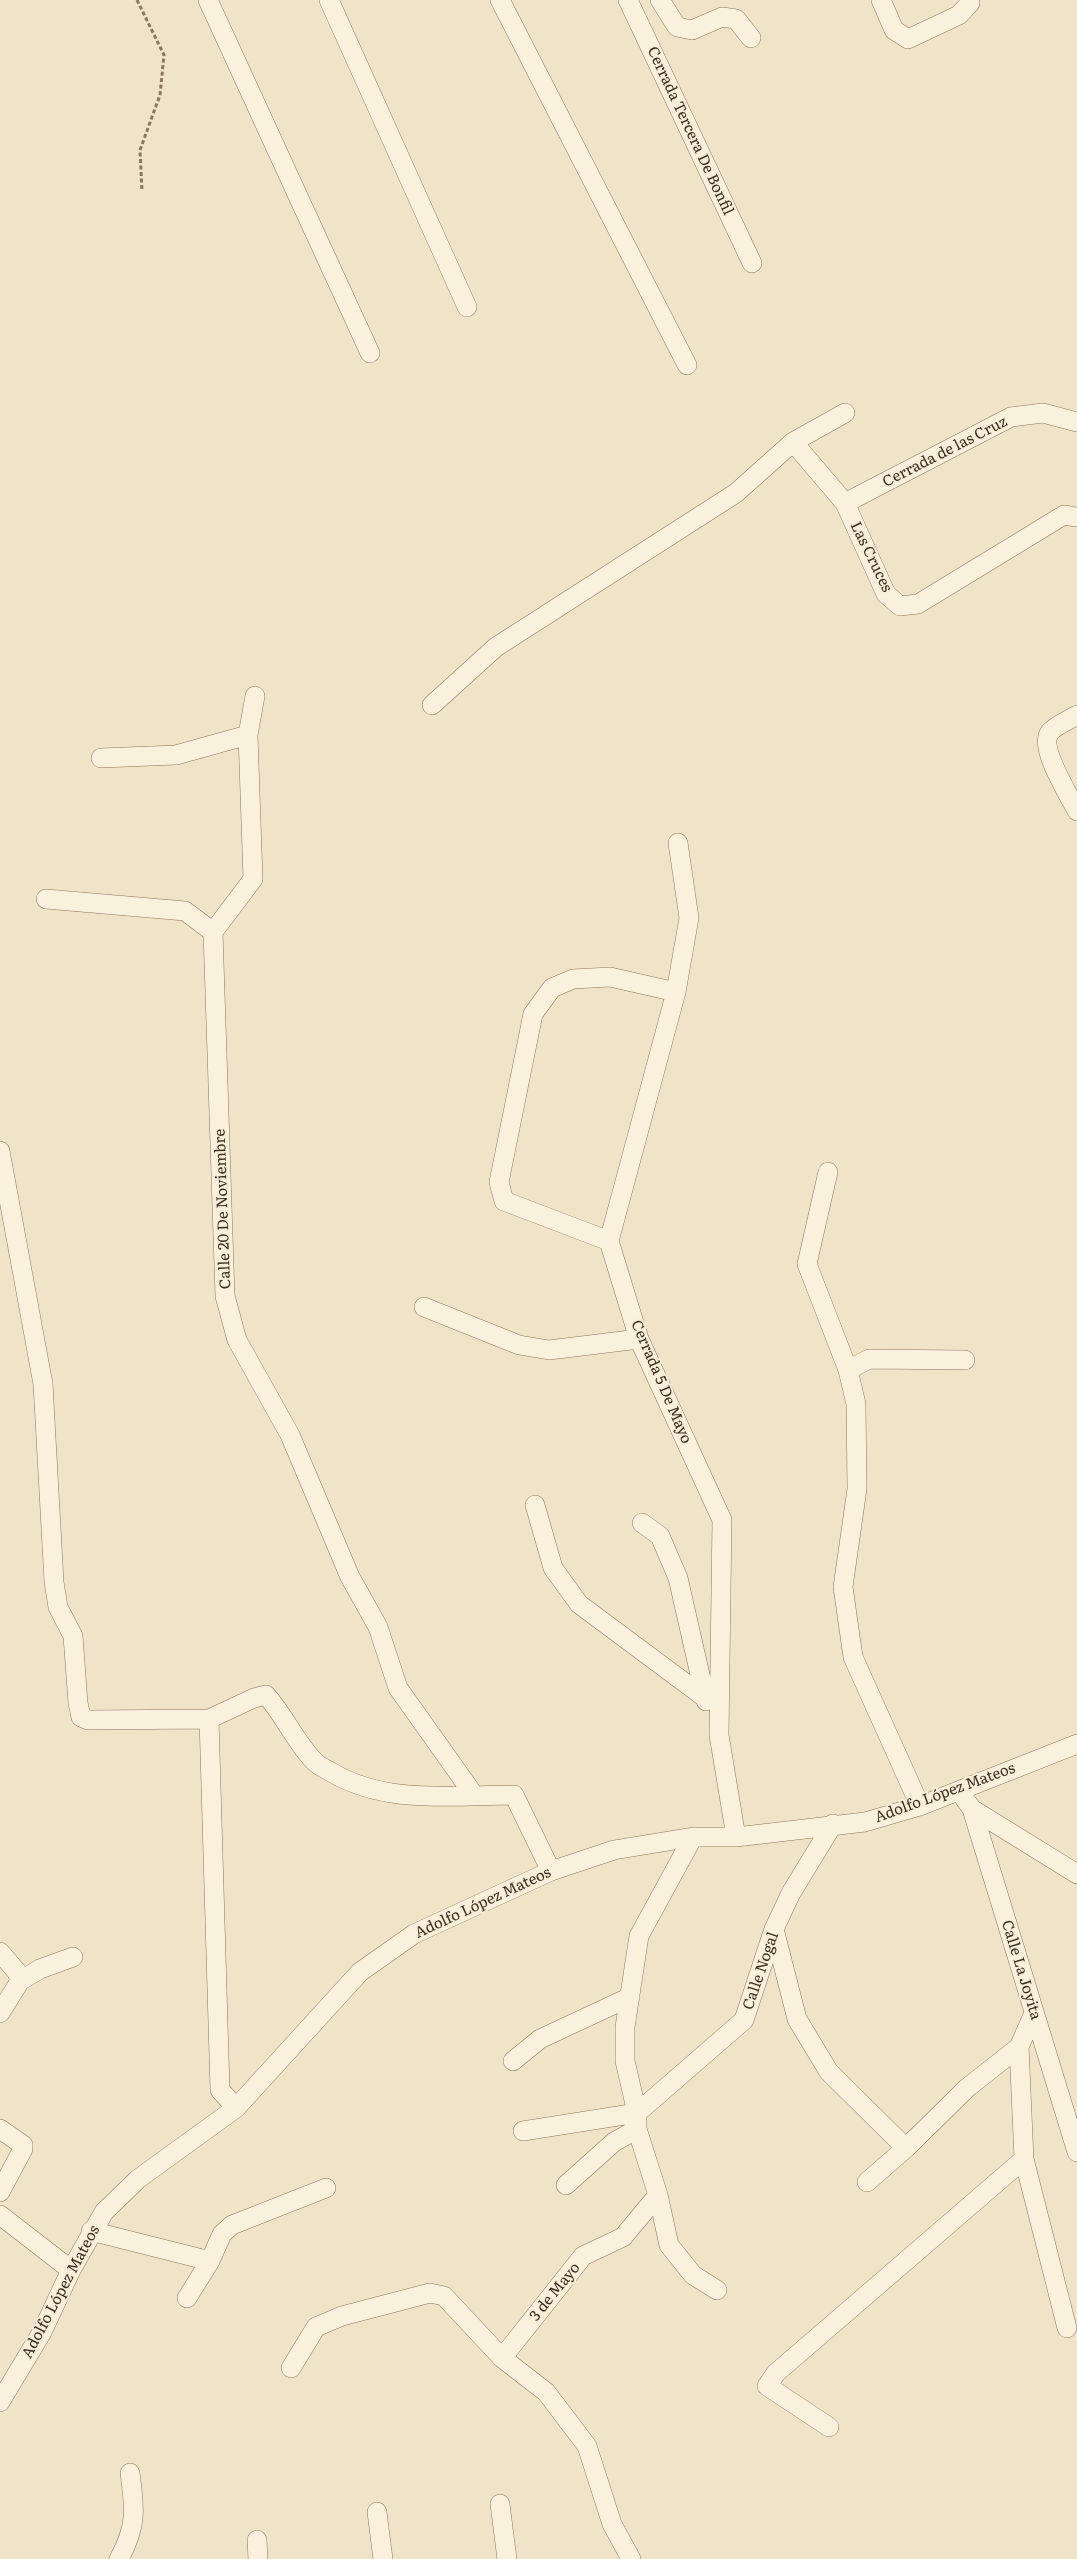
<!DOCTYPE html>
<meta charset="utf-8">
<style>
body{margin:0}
canvas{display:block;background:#f0e4c8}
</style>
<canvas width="1077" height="2559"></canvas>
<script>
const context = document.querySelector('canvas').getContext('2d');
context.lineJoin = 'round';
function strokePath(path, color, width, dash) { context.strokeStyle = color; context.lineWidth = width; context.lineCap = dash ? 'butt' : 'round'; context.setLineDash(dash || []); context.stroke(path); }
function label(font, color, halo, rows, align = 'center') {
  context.font = font + ' Literata,serif'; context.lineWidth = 4; context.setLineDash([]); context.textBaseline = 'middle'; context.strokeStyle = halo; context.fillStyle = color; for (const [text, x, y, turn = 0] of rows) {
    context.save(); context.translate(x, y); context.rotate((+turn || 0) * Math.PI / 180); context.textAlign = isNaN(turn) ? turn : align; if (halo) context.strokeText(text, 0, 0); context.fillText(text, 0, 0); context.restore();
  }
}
const path = new Path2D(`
 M137,0L164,55L160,95L140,150L142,191`);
const minor = new Path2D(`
 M208,0L370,353
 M329,0L467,307
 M500,0L687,365
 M628,0L752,263
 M660,0L677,27L692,30L722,17L736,19L751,38
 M881,0L894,30L908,39L959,15L970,3L969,0
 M793,442L845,503L886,594L900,606L918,604L1064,515L1077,517
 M845,503L1011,417L1043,413L1077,422
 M255,696L248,735L253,879L213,932L225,1296L237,1340L290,1435L350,1577L378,1627L398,1688L474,1795
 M432,705L496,647L736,493L793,442L845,413
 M1077,715C1069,720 1056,725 1050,732C1038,747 1069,795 1077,811
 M101,758L176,755L248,735
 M678,843L689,918L676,992L609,1241L639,1339L722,1520L719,1735L736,1837
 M46,899L185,911L213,932
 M0,1151L43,1384L54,1582L58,1607L73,1636L78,1703L81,1717L88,1720L209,1719L254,1698L266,1695C285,1716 295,1742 315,1762C320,1767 326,1769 331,1772C386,1805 453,1795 514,1795L551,1871
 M828,1172L807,1264L848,1370L856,1404L857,1489L843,1587L853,1657L920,1806
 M609,1241L504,1201L499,1182L533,1014L552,988L573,979L610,977L676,992
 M424,1307L519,1345L549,1350L639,1339
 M848,1370L869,1359L965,1360
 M535,1505L553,1568L579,1604L704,1697
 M642,1523L660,1536L678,1578L706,1701
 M209,1719L220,2090L236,2108
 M959,1791L972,1809L1077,2152
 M972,1809L1077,1874
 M693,1837L639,1936L625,2027V2061L637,2113V2129L658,2195L669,2245L693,2275L717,2290
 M774,1929L797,2019L829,2072L906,2148
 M0,1952L17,1972L20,1981L0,2013
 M20,1981L40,1969L73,1957
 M1034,2013L1019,2047L1024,2159L1067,2328
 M513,2061L540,2039L630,1997
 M0,2129L23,2145V2149L0,2192
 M523,2131L637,2113L744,2020L774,1929L791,1893L833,1824
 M867,2182L906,2148L967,2088L1019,2047
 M566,2185L614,2142L637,2129
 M0,2215L71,2270
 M91,2231L210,2261
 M187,2298L210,2261L222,2234L232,2225L326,2188
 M502,2358L583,2256L623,2237L658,2195
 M291,2368L316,2327L342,2316L430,2293L444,2296L502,2358L546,2392L587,2446L612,2524L631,2559
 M0,2402L42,2332L71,2270L104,2212L138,2179L236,2108L360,1972L414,1934L551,1871L614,1850L693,1837H736L865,1822L920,1806L1077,1744
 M829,2427L767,2386L776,2373L1024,2159
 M500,2504L507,2559
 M377,2512L383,2559
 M257,2540L258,2559
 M119,2559C137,2526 135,2510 130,2473`);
const streetNames = [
 ["Cerrada Tercera De Bonfil",690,131,65],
 ["Cerrada de las Cruz",945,452,-27],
 ["Las Cruces",871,557,64],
 ["Calle 20 De Noviembre",223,1209,-92],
 ["Cerrada 5 De Mayo",661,1382,67],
 ["Adolfo López Mateos",945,1793,-20],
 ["Adolfo López Mateos",483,1903,-25],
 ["Calle La Joyita",1021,1970,73],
 ["Calle Nogal",761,1971,-71],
 ["Adolfo López Mateos",61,2292,-62],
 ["3 de Mayo",555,2292,-51]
];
strokePath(minor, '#8d765c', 20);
strokePath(path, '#8d765c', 3, [4, 2.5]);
strokePath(minor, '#faf1dc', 19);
label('15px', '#3d2e20', '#f7eed8', streetNames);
</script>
